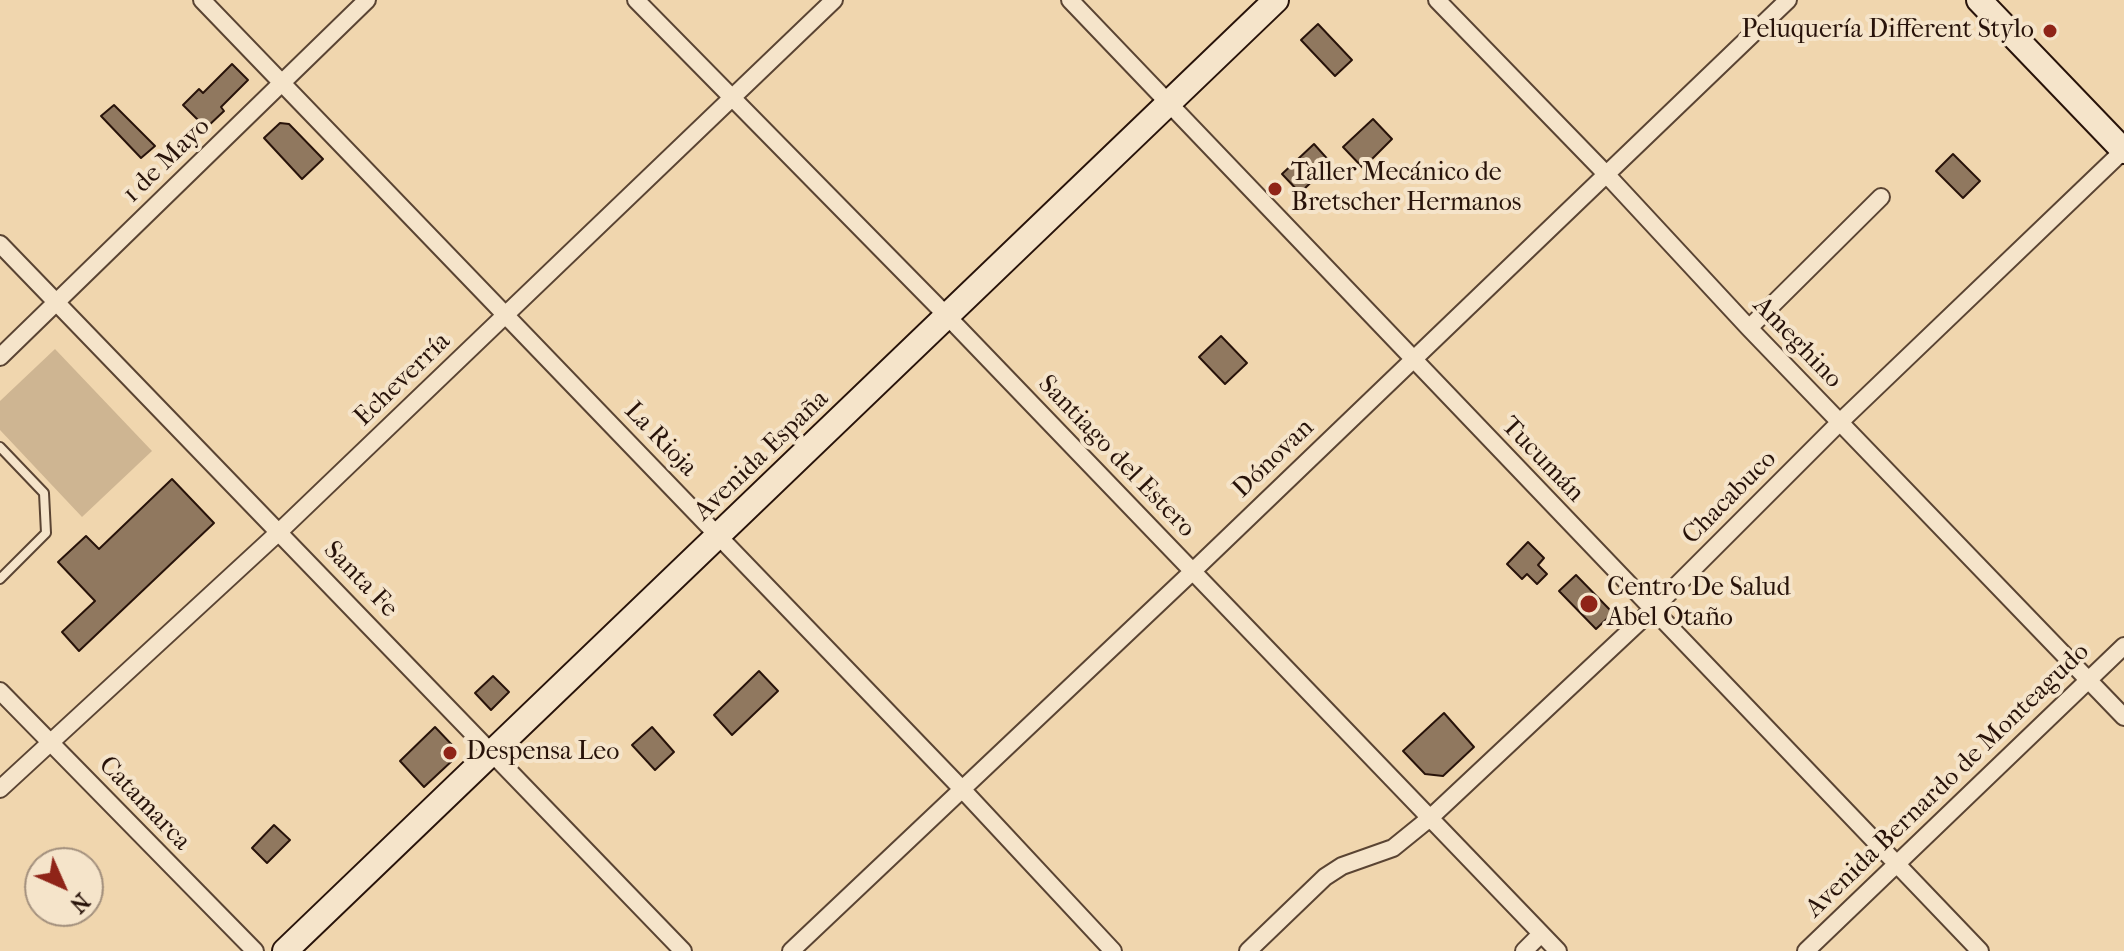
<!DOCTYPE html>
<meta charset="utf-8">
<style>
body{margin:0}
#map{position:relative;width:2124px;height:951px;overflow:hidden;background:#f0d6ae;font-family:"IM FELL French Canon",serif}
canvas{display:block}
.north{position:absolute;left:24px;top:847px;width:80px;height:80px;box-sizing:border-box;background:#f5e4ca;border:2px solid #a3907d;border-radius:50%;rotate:135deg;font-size:22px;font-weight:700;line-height:32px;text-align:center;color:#28130a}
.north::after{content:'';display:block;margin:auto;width:28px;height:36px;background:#8f2418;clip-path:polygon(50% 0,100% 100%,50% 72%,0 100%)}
</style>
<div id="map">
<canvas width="2124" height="951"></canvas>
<div class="north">N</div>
</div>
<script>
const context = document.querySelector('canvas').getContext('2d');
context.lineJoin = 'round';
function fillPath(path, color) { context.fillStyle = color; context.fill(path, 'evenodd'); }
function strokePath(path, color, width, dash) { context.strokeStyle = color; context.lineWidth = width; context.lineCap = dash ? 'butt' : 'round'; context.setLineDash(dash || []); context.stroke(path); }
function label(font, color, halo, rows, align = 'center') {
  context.font = font + ' "IM FELL French Canon",serif'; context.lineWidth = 8; context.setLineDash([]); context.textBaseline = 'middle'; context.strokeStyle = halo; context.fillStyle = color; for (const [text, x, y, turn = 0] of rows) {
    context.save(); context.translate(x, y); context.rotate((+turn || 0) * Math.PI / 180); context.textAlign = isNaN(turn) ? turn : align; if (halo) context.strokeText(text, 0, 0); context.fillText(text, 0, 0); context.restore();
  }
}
const green = new Path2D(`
 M55,349L152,451L82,517L0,430V401Z`);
const building = new Path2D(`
 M1318,24L1352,60L1335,76L1301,40Z
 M232,64L248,80L221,107L224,111L206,128L183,105L199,89L203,93Z
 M114,105L155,146L141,158L101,116Z
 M1373,119L1392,139L1363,168L1343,147Z
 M280,123L289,124L323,159L302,179L264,138Z
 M1314,144L1331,163L1300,193L1282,174Z
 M1953,154L1980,181L1963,198L1936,171Z
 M1221,336L1247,363L1225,384L1199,357Z
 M172,479L214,523L79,651L62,632L95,601L58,562L86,536L99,549Z
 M1528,542L1544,558L1538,565L1547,574L1537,584L1527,574L1522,579L1507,564Z
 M1576,575L1613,613L1596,629L1559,591Z
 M759,671L778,691L732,735L714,715Z
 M493,676L509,692L491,710L475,693Z
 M1444,713L1474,747L1443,776L1425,774L1403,751Z
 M435,727L454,747V759L424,787L400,761Z
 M652,727L674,752L655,770L632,745Z
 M274,825L290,840L267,863L252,848Z`);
const lane = new Path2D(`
 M0,447L44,493L46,533L0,579`);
const street = new Path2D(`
 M202,0L961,788L1113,951
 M636,0L948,317L1558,951
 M1070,0L1980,951
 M1437,0L1607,175L1749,328L2124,717
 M0,244L683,951
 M1749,328L1881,197
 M0,357L367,0
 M0,691L255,951
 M0,789L280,531L834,0
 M791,951L1193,571L1788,0
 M1248,951L1325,877L1342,866L1393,848L1430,818L1652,610L1840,422L2124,150
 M1524,951L1541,934
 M1806,951L2124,646`);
const secondary = new Path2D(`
 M1979,0L2124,151
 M285,951L1276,0`);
const markers = [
 [2050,31,8,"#8f2418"],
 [1275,189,8,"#8f2418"],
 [1589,604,10,"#8f2418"],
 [450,753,8,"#8f2418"]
];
const poiNames = [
 ["Peluquería Different Stylo",2034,31,"right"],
 ["Taller Mecánico de",1291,174],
 ["Bretscher Hermanos",1291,204],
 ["Centro De Salud",1607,589],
 ["Abel Otaño",1607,619],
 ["Despensa Leo",466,753]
];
const streetNames = [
 ["1 de Mayo",167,161,-44],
 ["Ameghino",1797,343,46],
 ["Echeverría",403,380,-44],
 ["La Rioja",660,440,46],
 ["Avenida España",762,456,-44],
 ["Santiago del Estero",1116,457,46],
 ["Dónovan",1274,459,-44],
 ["Tucumán",1542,460,46],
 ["Chacabuco",1730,498,-45],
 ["Santa Fe",360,580,46],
 ["Avenida Bernardo de Monteagudo",1948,781,-44],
 ["Catamarca",144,804,46]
];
fillPath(green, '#ceb592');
fillPath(building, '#90785f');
strokePath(building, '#28130a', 2);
strokePath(lane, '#5a4433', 12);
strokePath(street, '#5a4433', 20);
strokePath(secondary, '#28130a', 28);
strokePath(lane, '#f5e4ca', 8);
strokePath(street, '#f5e4ca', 16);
strokePath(secondary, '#f5e4ca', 24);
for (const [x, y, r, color] of markers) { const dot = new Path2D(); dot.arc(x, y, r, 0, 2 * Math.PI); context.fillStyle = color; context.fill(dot); strokePath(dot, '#f5e4ca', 3); }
label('26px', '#28130a', '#f5e4ca', poiNames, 'left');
label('26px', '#28130a', '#f5e4ca', streetNames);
</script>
